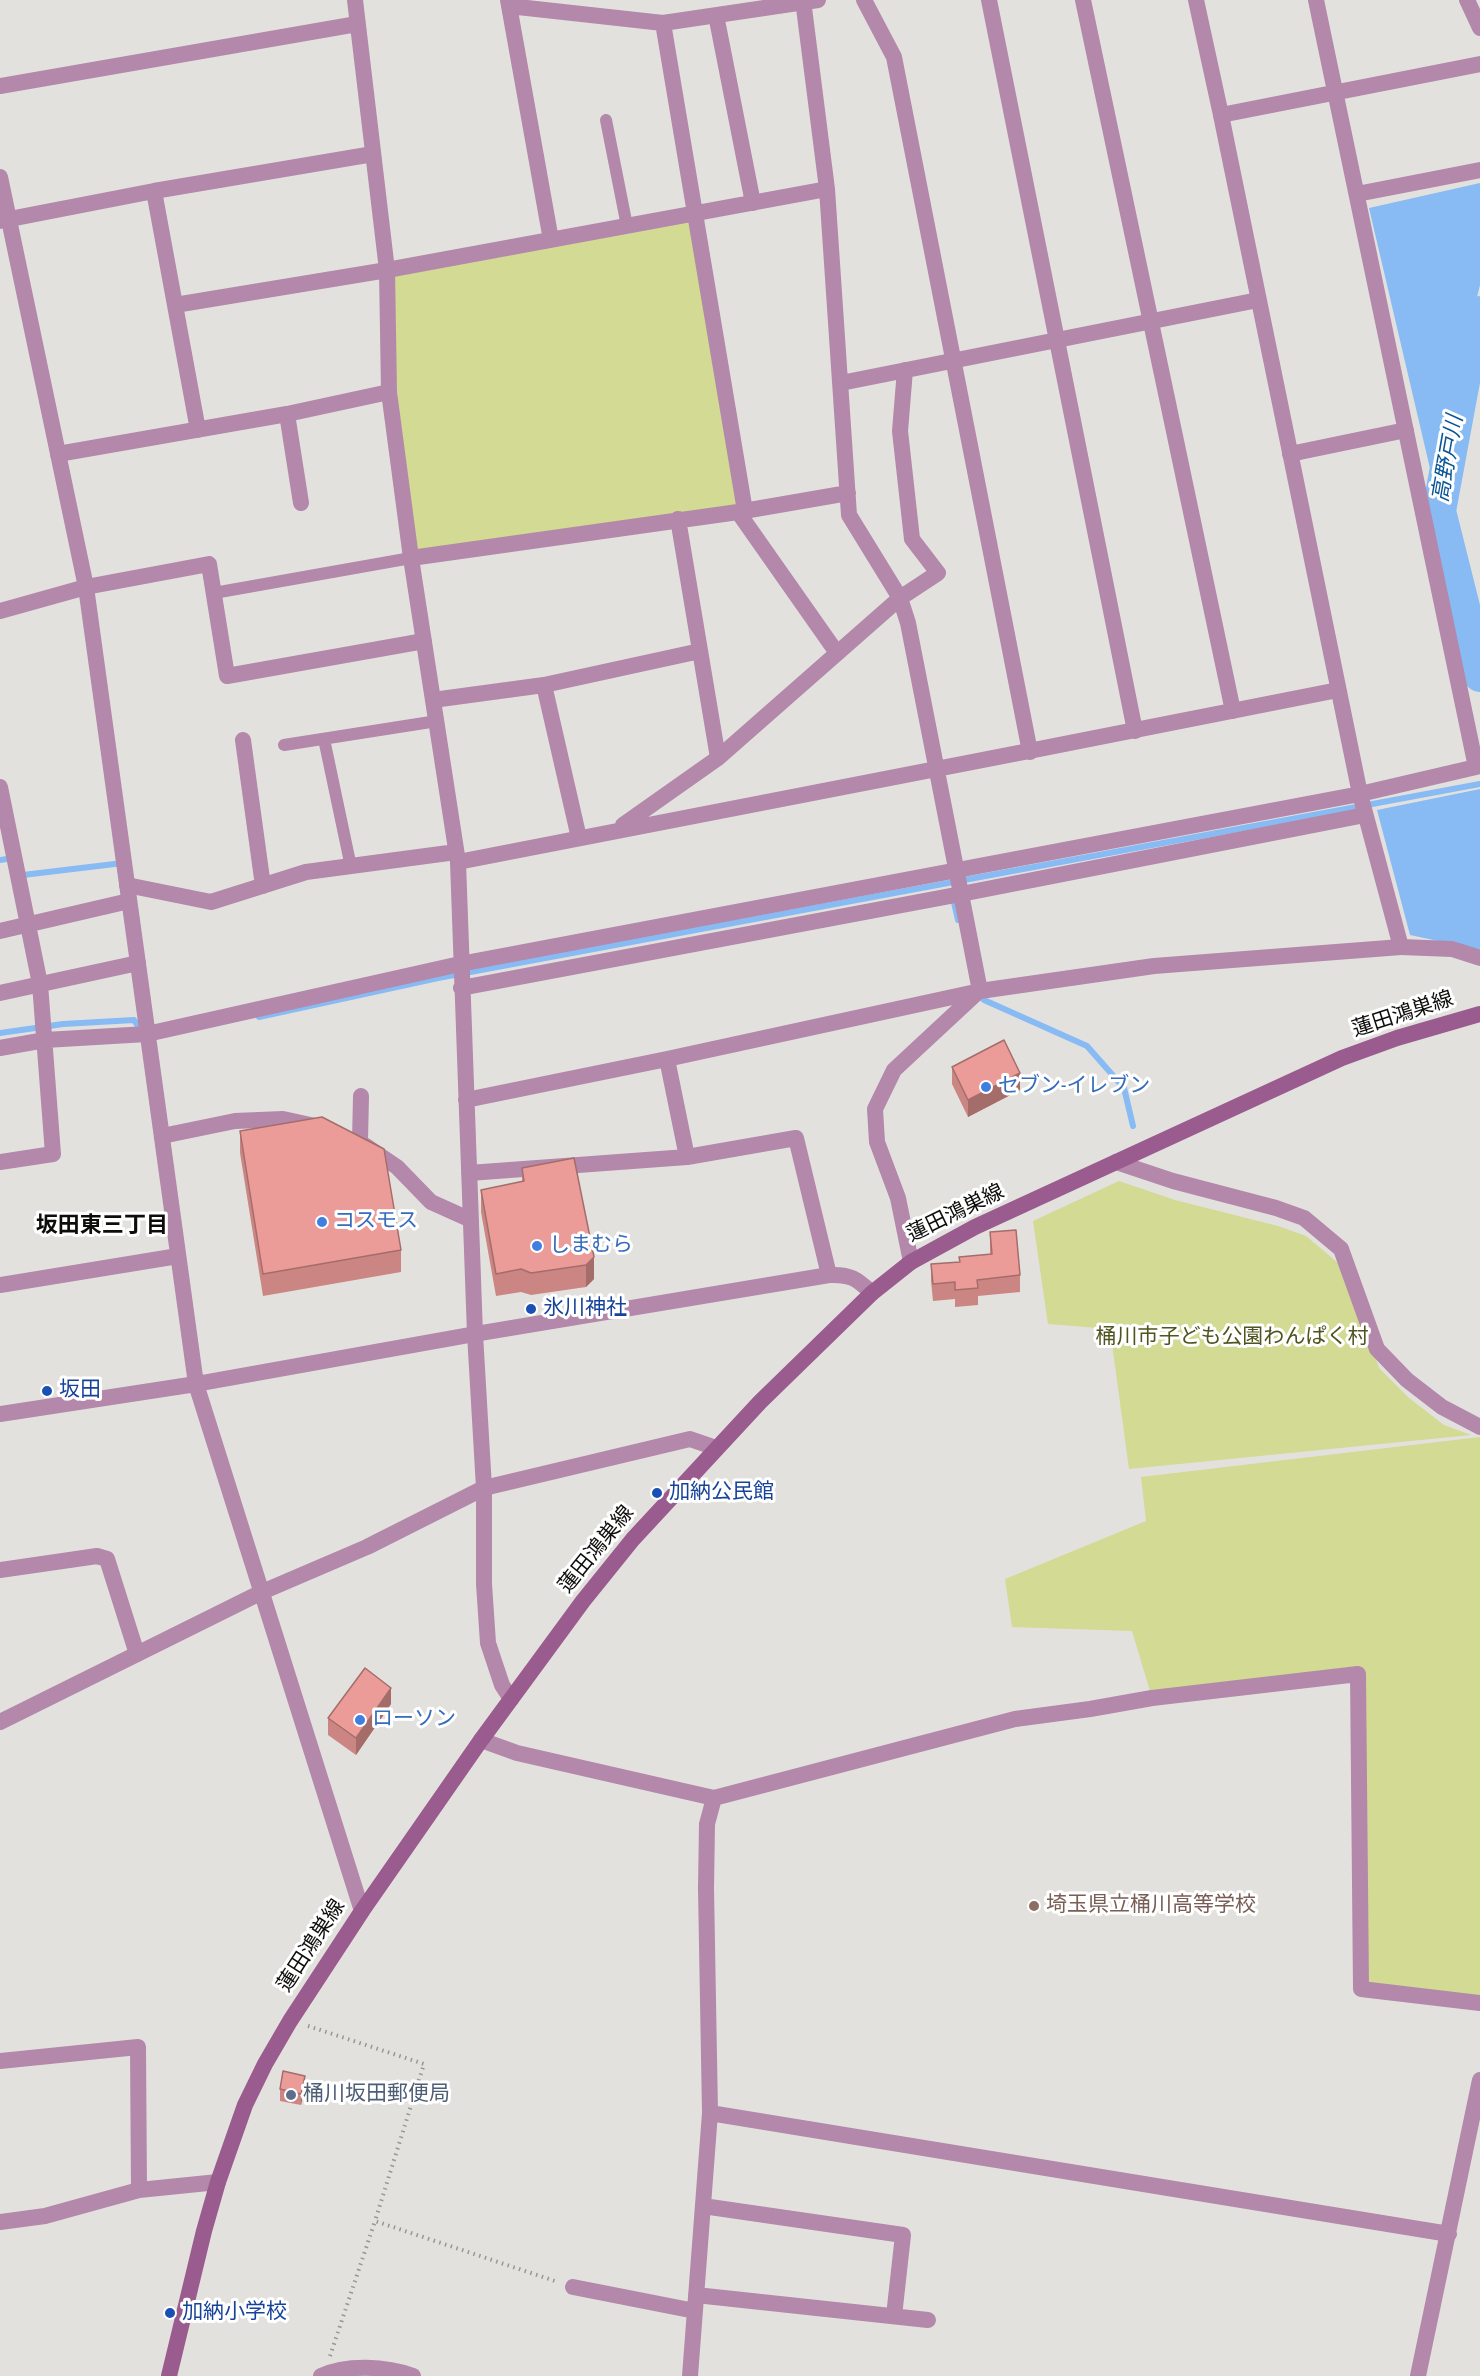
<!DOCTYPE html>
<meta charset="utf-8">
<style>
body{margin:0}
canvas{display:block;background:#e2e1de}
</style>
<canvas width="1480" height="2376"></canvas>
<script>
const context = document.querySelector('canvas').getContext('2d');
context.lineJoin = 'round';
function fillPath(path, color) { context.fillStyle = color; context.fill(path, 'evenodd'); }
function strokePath(path, color, width, dash) { context.strokeStyle = color; context.lineWidth = width; context.lineCap = dash ? 'butt' : 'round'; context.setLineDash(dash || []); context.stroke(path); }
function label(font, color, halo, rows, align = 'center') {
  context.font = font + ' "Roboto Condensed","Noto Sans JP",sans-serif'; context.lineWidth = 6; context.setLineDash([]); context.textBaseline = 'middle'; context.strokeStyle = halo; context.fillStyle = color; for (const [text, x, y, turn = 0] of rows) {
    context.save(); context.translate(x, y); context.rotate((+turn || 0) * Math.PI / 180); context.textAlign = isNaN(turn) ? turn : align; if (halo) context.strokeText(text, 0, 0); context.fillText(text, 0, 0); context.restore();
  }
}
const green = new Path2D(`
 M695,213L745,511L411,558L387,270Z
 M1119,1181L1175,1200L1278,1226L1306,1236L1344,1268L1379,1368L1409,1398L1444,1425L1471,1435L1129,1469L1110,1329L1048,1324L1033,1221Z
 M1480,1437V2002L1361,1989L1358,1674L1152,1698L1132,1631L1012,1627L1005,1579L1146,1521L1141,1477Z`);
const water = new Path2D(`
 M1480,183V285L1432,477L1369,208Z
 M1480,789V950L1410,935L1377,810Z`);
const stream = new Path2D(`
 M0,860L14,858
 M22,873L23,875L123,863
 M953,898L958,920
 M978,993L984,1000L1087,1046L1124,1088L1133,1126
 M259,1017L438,978L1480,784
 M0,1033L63,1024L134,1020L142,1032`);
const river = new Path2D(`
 M1480,313L1466,365L1439,511L1480,675`);
const path = new Path2D(`
 M308,2026L424,2064L375,2221
 M330,2356L375,2221L558,2282`);
const service = new Path2D(`
 M606,120L627,226
 M214,593L411,558
 M324,739L351,867
 M284,745L437,721`);
const minor = new Path2D(`
 M355,0L387,270L389,392L411,558L458,862L475,1334L484,1488V1584L488,1643L502,1685L511,1699
 M508,0L551,240
 M803,0L827,189L849,515L900,598L908,623L980,991
 M864,0L894,57L1030,752
 M989,0L1135,731
 M1083,0L1233,711
 M1316,0L1476,767L1360,794
 M1467,0L1480,28
 M509,6L663,23L818,0
 M716,15L753,203
 M663,23L745,511
 M0,86L357,24
 M1221,115L1480,64
 M154,191L198,430
 M1357,194L1480,170
 M0,221L154,191L373,154
 M175,305L387,270L827,189
 M841,383L1258,300
 M287,414L301,503
 M58,454L287,414L389,392
 M1290,454L1406,430
 M738,512L837,653
 M678,519L718,758
 M411,558L738,512L848,493
 M0,611L86,587L209,564L227,676L424,641
 M544,685L579,838
 M433,700L544,685L700,651
 M243,740L263,886
 M0,787L40,984L53,1154L0,1162
 M623,825L718,758L900,598L938,573L912,539L900,431L905,370
 M458,862C751,804 1045,749 1338,690
 M127,885L211,902L306,872L456,852
 M0,931L129,901
 M461,988L961,894L1365,815
 M0,993L138,963
 M0,1048L45,1040L147,1034
 M667,1059L687,1157
 M466,1100L667,1059L980,991L1154,966L1401,947
 M162,1136L235,1121L283,1119L315,1126
 M360,1141L361,1096
 M366,1146L397,1167L431,1202L471,1220
 M1116,1162L1173,1181L1276,1208L1304,1218L1341,1249L1377,1349L1407,1380L1442,1407L1480,1427
 M469,1173L687,1157L796,1138L829,1275
 M911,1262L898,1198L877,1142L875,1109L894,1070L979,991
 M0,1285L178,1256
 M0,1570L97,1556L107,1559L137,1654
 M262,1592L367,1547L484,1488L690,1439L716,1448
 M481,1740L517,1753L714,1798L1015,1719L1090,1709L1152,1698L1358,1674L1361,1989L1480,2003
 M0,2061L138,2047L139,2190
 M710,2113L1449,2234
 M703,2206L903,2235L894,2316
 M0,2222L45,2216L139,2190L218,2182
 M573,2287L695,2311
 M696,2295L928,2320
 M321,2376C347,2364 386,2366 413,2376
 M690,2376L710,2113L706,1888L707,1824L714,1798
 M1418,2376L1480,2080`);
const tertiary = new Path2D(`
 M1196,0L1221,115L1360,794L1401,947L1452,949L1480,958
 M0,177L86,587L196,1384L362,1911
 M147,1034L460,964L1360,794
 M0,1414L196,1384L475,1334L829,1275C851,1274 857,1279 872,1293
 M0,1722L262,1592`);
const secondary = new Path2D(`
 M169,2376L204,2231L218,2182L245,2105L265,2064L290,2021L362,1911L481,1740L583,1601L633,1539L760,1402L872,1293L911,1262L975,1227L1342,1058L1397,1038L1480,1014`);
const wall = new Path2D(`
 M952,1067L1020,1090L968,1117L952,1084Z
 M240,1131L401,1250V1272L263,1296L240,1153Z
 M574,1158L594,1279L586,1287L531,1295L521,1292L496,1296L481,1212V1190L522,1182V1168Z
 M990,1232L1020,1275V1292L978,1296V1305L955,1307V1299L933,1301L931,1281V1264L959,1262L990,1254Z
 M391,1704L356,1755L328,1735V1718Z
 M305,2087L301,2105L280,2101V2089Z`);
const shadedWall = new Path2D(`
 M1020,1073V1090L968,1117V1100Z
 M594,1257V1279L586,1287V1265Z
 M391,1688V1704L356,1755V1738Z
 M305,2076V2087L301,2105V2094Z`);
const building = new Path2D(`
 M1004,1040L1020,1073L968,1100L952,1067Z
 M322,1117L384,1149L401,1250L263,1274L240,1131Z
 M574,1158L594,1257L586,1265L531,1273L521,1269L496,1274L481,1190L524,1181L522,1168Z
 M1016,1230L1020,1275L977,1280L978,1288L955,1290V1282L933,1284L931,1264L960,1262L959,1257L992,1254L990,1232Z
 M365,1668L391,1688L356,1738L328,1718Z
 M283,2071L305,2076L301,2094L280,2089Z`);
const markers = [
 [986,1087,6,"#3f7fe0"],
 [322,1222,6,"#3f7fe0"],
 [537,1246,6,"#3f7fe0"],
 [531,1309,6,"#1a4fb4"],
 [47,1391,6,"#1a4fb4"],
 [657,1493,6,"#1a4fb4"],
 [360,1720,6,"#3f7fe0"],
 [1034,1906,6,"#8d6e63"],
 [291,2095,6,"#5c6f8a"],
 [170,2313,6,"#1a4fb4"]
];
const streetNames = [
 ["蓮田鴻巣線",1403,1015,-18],
 ["蓮田鴻巣線",956,1214,-26],
 ["蓮田鴻巣線",597,1550,-51],
 ["蓮田鴻巣線",312,1946,-57]
];
const shopNames = [
 ["セブン-イレブン",998,1087],
 ["コスモス",334,1222],
 ["しまむら",549,1246],
 ["ローソン",372,1720]
];
const transitNames = [
 ["氷川神社",543,1309],
 ["坂田",59,1391],
 ["加納公民館",669,1493],
 ["加納小学校",182,2313]
];
const parkNames = [
 ["桶川市子ども公園わんぱく村",1232,1338]
];
const educationNames = [
 ["埼玉県立桶川高等学校",1046,1906]
];
const serviceNames = [
 ["桶川坂田郵便局",303,2095]
];
const waterNames = [
 ["高野戸川",1449,459,-80]
];
const neighbourhoodNames = [
 ["坂田東三丁目",102,1226]
];
fillPath(green, '#d2da93');
fillPath(water, '#88bbf3');
strokePath(stream, '#88bbf3', 6);
strokePath(river, '#88bbf3', 34);
strokePath(path, '#989795', 4, [1.5, 4.5]);
strokePath(service, '#b388aa', 12);
strokePath(minor, '#b388aa', 16);
strokePath(tertiary, '#b388aa', 16);
strokePath(secondary, '#9a5b8e', 16);
fillPath(wall, '#cb8683');
fillPath(shadedWall, '#a56d6a');
fillPath(building, '#ec9c98');
strokePath(building, '#a56d6a', 1.5);
for (const [x, y, r, color] of markers) { const dot = new Path2D(); dot.arc(x, y, r, 0, 2 * Math.PI); context.fillStyle = color; context.fill(dot); strokePath(dot, '#fff', 2); }
label('21px', '#0d0d0c', '#fff', streetNames);
label('21px', '#366cbe', '#fff', shopNames, 'left');
label('21px', '#164399', '#fff', transitNames, 'left');
label('21px', '#50541f', '#fff', parkNames);
label('21px', '#785e54', '#fff', educationNames, 'left');
label('21px', '#4e5e75', '#fff', serviceNames, 'left');
label('italic 22px', '#085697', '#fff', waterNames);
label('bold 22px', '#0d0d0c', '#fff', neighbourhoodNames);
</script>
